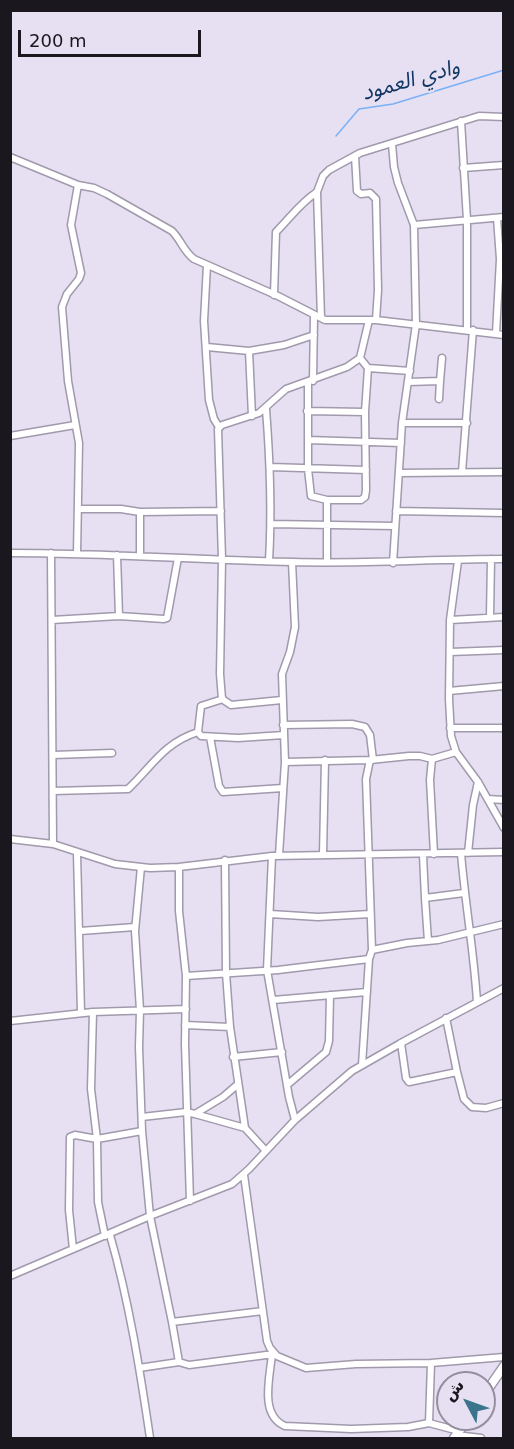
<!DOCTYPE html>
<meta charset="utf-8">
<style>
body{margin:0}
#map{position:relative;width:514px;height:1449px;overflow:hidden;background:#e7dff2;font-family:"DejaVu Sans","Noto Sans Arabic",sans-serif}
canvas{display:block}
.frame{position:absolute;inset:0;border:12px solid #1a171e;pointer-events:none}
.north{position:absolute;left:436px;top:1371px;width:60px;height:60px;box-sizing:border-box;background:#e7dff2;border:2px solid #958f9d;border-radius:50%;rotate:311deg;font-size:16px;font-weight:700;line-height:24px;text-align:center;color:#1a171e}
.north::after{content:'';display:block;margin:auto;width:21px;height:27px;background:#3a758d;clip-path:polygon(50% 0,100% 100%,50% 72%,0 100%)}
.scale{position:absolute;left:18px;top:30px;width:183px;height:27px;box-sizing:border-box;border:3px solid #1a171e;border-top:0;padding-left:8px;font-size:18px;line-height:21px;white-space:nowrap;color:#1a171e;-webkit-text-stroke:4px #e7dff2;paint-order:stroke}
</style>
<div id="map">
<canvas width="514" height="1449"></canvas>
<div class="frame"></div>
<div class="north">ش</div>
<div class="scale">200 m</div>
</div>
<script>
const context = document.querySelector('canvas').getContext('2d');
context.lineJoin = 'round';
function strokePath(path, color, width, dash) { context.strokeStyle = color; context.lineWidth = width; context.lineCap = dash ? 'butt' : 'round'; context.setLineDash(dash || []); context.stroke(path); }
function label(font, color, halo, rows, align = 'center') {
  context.font = font + ' "DejaVu Sans","Noto Sans Arabic",sans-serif'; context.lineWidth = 4.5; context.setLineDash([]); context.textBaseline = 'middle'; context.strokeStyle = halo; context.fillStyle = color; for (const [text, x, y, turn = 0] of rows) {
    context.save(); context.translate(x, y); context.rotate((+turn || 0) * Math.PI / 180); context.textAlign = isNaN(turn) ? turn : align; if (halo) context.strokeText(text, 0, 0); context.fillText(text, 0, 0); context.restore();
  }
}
const stream = new Path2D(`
 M336,136L359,109L393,104L504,70`);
const street = new Path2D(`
 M461,121L467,220V329
 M392,144L394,167L398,183L414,225L416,324L402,423L393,563
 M355,156L357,191L361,194L370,193L376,199L378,290L376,320
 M10,157L78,185L94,188L107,194L172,231C181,240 184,252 194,259L278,296L325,320H376L504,335
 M463,168L504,165
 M414,225L504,217
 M207,265L204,321L209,400L214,419L219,427
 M274,295L276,232C291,217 300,203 317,192
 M321,318L317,192L323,176L329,170L360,153L479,116L504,117
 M496,334L500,259L497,218
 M207,347L249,351L284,345L314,335
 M249,351L252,416
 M360,358L368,368L410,371
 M313,381L314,315
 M308,382V469L311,496L327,500H361L365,497L366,490L365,412L368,368
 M408,382L440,381L442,358
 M439,399L440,381
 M266,409C270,460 272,510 269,561
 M307,411L365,412
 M402,423H467
 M10,436L75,425
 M308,440L401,443
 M270,467L366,470
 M462,472L473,330
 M399,473L504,472
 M78,509H121L140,512L221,511
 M396,511L504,513
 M140,512V556
 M271,524L395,526
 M10,553C105,553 199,560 293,562C364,564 433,559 504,559
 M51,553L53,844
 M77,554L79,443L68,381L62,307L67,294L79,279L81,273L71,225L78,185
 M117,555L119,616
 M458,561L450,620L449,699L451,736L456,752L478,782L504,828
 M327,562V500
 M490,617L491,559
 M52,620L119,616L164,619L167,618L178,558
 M450,620L504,617
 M450,652L504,650
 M449,691L504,686
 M223,699L201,706L198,732L201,736L238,738L284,735
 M282,700L231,705L222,699L220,674L222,559L218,429L222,425L259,413L286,389L347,367L360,358L369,320
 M283,725L352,724L365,727L370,735L373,760
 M450,728H504
 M210,737L219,786L223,792L283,788
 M53,755L112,753
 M432,759L430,780L434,854
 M285,762L370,760L409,756H420L432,759L456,752
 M53,791L128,789C153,765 164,743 198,732
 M488,799L504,800
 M10,839L53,844L115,864L150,868L179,867L272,856L504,852
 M77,853L81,1013
 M461,853C465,903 474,952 477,1002
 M468,853L473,805L478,782
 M279,855L285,762L282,674L290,652L295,627L292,562
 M323,855L325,760
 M423,855L425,898L464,893
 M272,856L267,970L289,1097L295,1120
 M225,860L226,973L230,1027L245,1128
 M141,867L135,931L140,1010L139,1047L142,1131L150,1216L172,1322L263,1311
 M179,867V911L186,976L185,1044L190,1201
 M425,898L428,941
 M270,914L318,917L370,914
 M80,931L135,927
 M372,950L407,943L438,940L504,924
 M186,976L278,970L369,959L372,950L366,779L370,760
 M273,1000L367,992
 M93,1012L91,1089L97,1139L98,1202L105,1236
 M446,1018L457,1072
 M10,1021L93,1012L186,1009
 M185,1025L230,1027
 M401,1043L406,1078L409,1082L457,1072L464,1099L472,1107L486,1108L504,1103
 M233,1057L282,1052
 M362,1065L369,959
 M287,1085L326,1052L329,1041L330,995
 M195,1114L223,1097L237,1085
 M142,1117L186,1112L195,1114L245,1128L266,1151
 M244,1175L267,1341L270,1348L277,1356L306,1368L356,1364L431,1363L504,1357
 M110,1235C129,1301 140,1370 150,1438
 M73,1249L69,1210L70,1137L75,1135L97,1139L142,1131
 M10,1276L150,1216L232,1184L249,1169L295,1120L352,1071L401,1043L504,988
 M172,1322L179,1362L189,1365L274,1354
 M272,1354C270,1377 259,1415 285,1426L351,1429L408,1427L429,1423L459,1431
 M139,1368L179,1362
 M429,1423L431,1363
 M456,1435L481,1438`);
const secondary = new Path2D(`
 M484,1395L504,1366
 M454,1438L468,1419`);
const waterNames = [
 ["وادي العمود",411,81,-16]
];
strokePath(stream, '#78b1f7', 1.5);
strokePath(street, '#a199ac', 9);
strokePath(secondary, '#a199ac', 11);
strokePath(street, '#fff', 6);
strokePath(secondary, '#fff', 8);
label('italic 21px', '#103663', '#e7dff2', waterNames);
</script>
